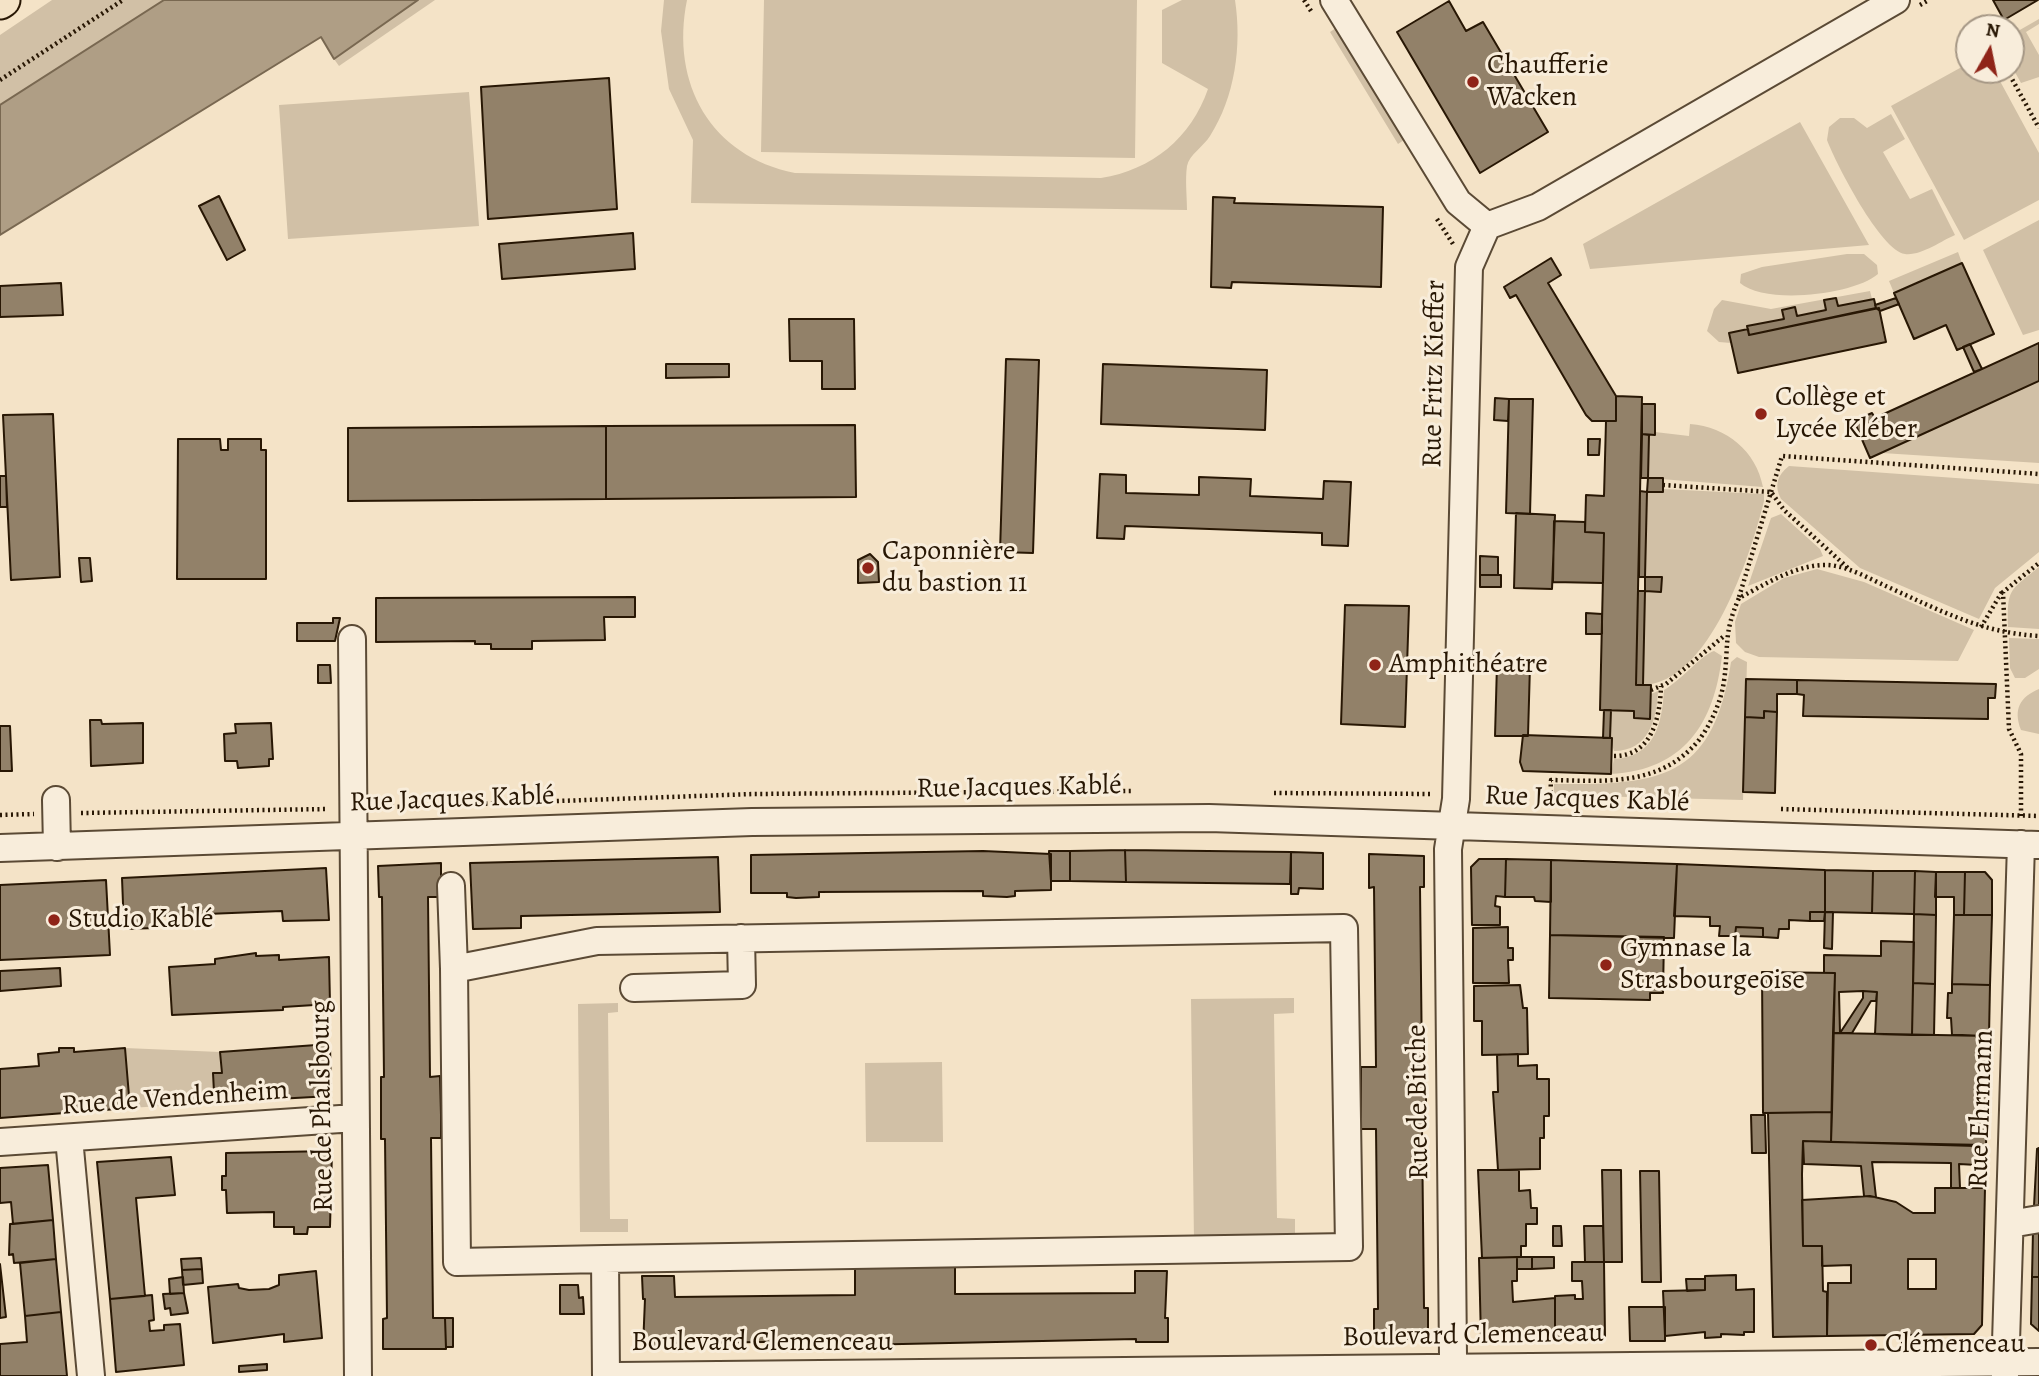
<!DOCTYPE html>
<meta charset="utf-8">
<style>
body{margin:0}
#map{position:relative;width:2039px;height:1376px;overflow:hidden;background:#f4e3c7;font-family:Alegreya,serif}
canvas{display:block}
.north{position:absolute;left:1955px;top:14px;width:70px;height:70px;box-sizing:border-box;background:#f8eddb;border:2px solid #a59785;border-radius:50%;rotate:9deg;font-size:19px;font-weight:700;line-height:28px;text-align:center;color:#281704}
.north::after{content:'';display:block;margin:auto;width:24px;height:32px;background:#8f2418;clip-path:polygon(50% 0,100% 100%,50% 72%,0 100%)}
</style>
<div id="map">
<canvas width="2039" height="1376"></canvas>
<div class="north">N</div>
</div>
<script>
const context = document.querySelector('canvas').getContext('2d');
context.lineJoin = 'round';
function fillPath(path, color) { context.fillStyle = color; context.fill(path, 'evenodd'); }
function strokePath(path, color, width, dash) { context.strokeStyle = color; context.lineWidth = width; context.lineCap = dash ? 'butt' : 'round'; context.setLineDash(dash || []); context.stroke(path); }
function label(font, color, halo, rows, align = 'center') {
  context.font = font + ' Alegreya,serif'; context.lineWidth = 6; context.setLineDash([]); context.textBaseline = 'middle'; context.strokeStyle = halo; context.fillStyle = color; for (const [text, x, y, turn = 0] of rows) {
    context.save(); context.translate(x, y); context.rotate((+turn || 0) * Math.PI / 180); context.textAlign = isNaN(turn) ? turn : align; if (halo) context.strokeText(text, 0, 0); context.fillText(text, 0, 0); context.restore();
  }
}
const green = new Path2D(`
 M52,0H164L0,105V35Z
 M418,0H435L339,66L334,59Z
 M687,0C670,84 711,156 795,173L1101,178C1152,170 1191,138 1208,89L1162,63V10L1182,0H1235C1242,46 1235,97 1210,136C1204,146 1189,155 1187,166C1185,180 1187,196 1187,210L691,203L693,140L669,89L661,31L664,0Z
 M764,0H1137L1135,158L761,152Z
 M2039,19V24L2026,32L2039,55V77L2021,83L2011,65V35Z
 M1336,28L1404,140L1398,144L1330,32Z
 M1969,63V70H1994L2039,153V200L1964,240L1891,106Z
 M469,92L479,226L288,239L279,105Z
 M1891,114L1905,139L1883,152L1910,199L1932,189L1955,235C1941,241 1921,256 1905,254C1881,251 1836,164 1827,140L1829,127L1840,118H1854L1867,128Z
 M1800,122L1869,245L1590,269L1583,244Z
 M2039,220V330L2023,335L1983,250Z
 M1958,252L1962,263L1894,293L1889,281Z
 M1847,254H1864L1877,265L1878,274C1854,295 1765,305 1740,283L1741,274L1762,267Z
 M1870,291L1872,299L1838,306L1836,298L1825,300L1826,310L1797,316L1795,307L1782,310L1784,319L1730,333L1731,343L1719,342L1707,331L1714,309L1722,300L1771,309Z
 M2039,381V463L1882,453Z
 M1690,424C1727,427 1756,451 1763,487L1648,478L1649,435H1654L1655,432L1689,436Z
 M1789,466L2039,484V552L1995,588L1979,619L1860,568L1781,499C1774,486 1777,475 1789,466Z
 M1663,489L1764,494V501C1751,554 1710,683 1643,685L1645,591H1661L1645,577L1647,492H1662Z
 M1781,514L1820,549L1823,556L1748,586L1771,518Z
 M2039,567V629L2008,627C2007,589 2009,591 2039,567Z
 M1817,569L1864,582L1974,630L1958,661L1759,657L1745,652L1736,643L1735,622L1741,604L1784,578Z
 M2009,638L2039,639V669L2025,678H2015L2010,668Z
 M1714,651L1722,656C1714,724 1684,770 1611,774L1614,759C1654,757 1662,725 1664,690C1679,682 1704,653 1714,651Z
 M1737,657L1747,662L1743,800L1554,795V784C1660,785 1713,780 1731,662Z
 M2039,689V734L2021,730C2013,709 2020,697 2039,689Z
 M1658,691C1657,720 1648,751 1614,751L1610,738L1611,710L1634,711V718L1650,719L1651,694Z
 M1294,998V1013L1274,1014L1277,1218L1295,1219V1242L1194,1243L1191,999Z
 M618,1003V1012L608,1013L610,1219H628V1232H580L578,1004Z
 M125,1048L220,1052L222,1073L215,1092L222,1091L223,1102L130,1108Z
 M942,1062L943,1142H866L865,1063Z`);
const water = new Path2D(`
 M164,0H418L334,59L321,37L0,235V105Z`);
const building = new Path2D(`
 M1993,0H2038L2004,20Z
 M1449,1L1466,31L1483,22L1548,132L1480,173L1397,32Z
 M609,78L617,209L488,219L481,87Z
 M219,196L245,250L227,260L199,206Z
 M1213,197L1235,198L1234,203L1383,207L1381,287L1232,282L1231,288L1211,287Z
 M633,233L635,269L502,279L499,244Z
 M1551,258L1561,275L1548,283L1616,396V421H1592L1586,415L1516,295L1510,298L1504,287Z
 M1962,263L1994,334L1957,350L1946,325L1914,339L1894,293Z
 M61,283L63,315L0,317V286Z
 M1836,298L1838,306L1874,299L1876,308L1749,335L1747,326L1784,319L1782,310L1795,307L1797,316L1826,310L1824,300Z
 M1896,298L1899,304L1880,311L1876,308L1875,305Z
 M1879,308L1886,342L1738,373L1729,333L1748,329L1749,335Z
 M789,319H854L855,389H822V361H790Z
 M2039,343V381L1870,458L1854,421L1872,413L1875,418Z
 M1970,344L1982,369L1974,372L1963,347Z
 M1006,359L1039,360L1033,553L1000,552Z
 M666,364H729V377L666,378Z
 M1103,364L1267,370L1265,430L1101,424Z
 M1616,396L1642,397L1636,685H1651L1650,719L1634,718V711L1600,710L1604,533L1585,532L1586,495L1604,496L1606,421H1616Z
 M1495,398L1509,399L1508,421L1494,420Z
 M1509,399H1533L1530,514L1506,513Z
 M1642,404H1655V435L1642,434Z
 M53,414L60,577L11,580L3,415Z
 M855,425L856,497L606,499V426Z
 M606,426V499L348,501V428Z
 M1642,434L1649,435L1648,478H1641Z
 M178,439H220L221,450H228V439H261V450H266V579H177Z
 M1588,439H1600L1599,455H1588Z
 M1100,474L1126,475V493L1199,495V477L1251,479L1250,496L1323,499L1324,481L1351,482L1348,546L1322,545V533L1125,526L1124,539L1097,538Z
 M0,476H6L7,507H0Z
 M1648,478H1663V492H1647Z
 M1640,491L1647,492L1645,577H1639Z
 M1516,513L1555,515L1552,589L1514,588Z
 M1554,521L1585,522V532L1604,533L1603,583L1553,582Z
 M870,554L878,562L879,582L858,583V560Z
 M1480,556L1498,557V575H1480Z
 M79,558H90L92,581L81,582Z
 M1480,575H1501V587H1480Z
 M1645,577H1662L1661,592L1645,591Z
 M1638,591H1645L1643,685H1636Z
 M635,597V617H604L605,640L532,641V649H491V644H475V641L376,642V598Z
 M1345,605L1409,606L1405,727L1341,724Z
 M1586,613L1602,614V634H1586Z
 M333,618H340L335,641H297V623H333Z
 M1497,664L1530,665L1528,736H1495Z
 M318,665H330L331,683H318Z
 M1746,679L1797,680V694H1777V712L1764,711V718L1745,717Z
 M1797,680L1996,684L1995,698H1988V719L1803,716L1804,695L1797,694Z
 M1604,710H1611L1610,738H1603Z
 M1764,711L1777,712L1775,793L1743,792L1745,717L1764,718Z
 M90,720H101L102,724L143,723V763L91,766Z
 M271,723L273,759H269V766L238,768L237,761H225L224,734L236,733L235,724Z
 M0,726H10L12,771H0Z
 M1523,735L1612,738L1611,774L1523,771L1520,762Z
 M1125,850L1126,882L1070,881V851Z
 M1125,850L1291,852L1290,884L1126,882Z
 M983,851L1051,854V890L1015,891V896L1007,897L983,896V891L819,892V897L796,898L787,897V893H751V855Z
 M1049,851H1070V881H1051Z
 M1291,852L1323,853V889L1299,888L1298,894H1291Z
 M1369,854L1424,856V887H1420L1422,1067H1425L1426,1090V1129L1422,1128L1424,1308H1428V1339L1374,1340V1309H1378L1376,1129H1361V1067H1376L1374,887L1369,888Z
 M718,857L720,912L521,916V928L473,929L470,863Z
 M1479,859H1506L1505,897L1496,896L1495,906L1500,907V925H1472L1471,867Z
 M1506,859L1551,860V902L1535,901L1534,897H1505Z
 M1551,860L1677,864L1674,938L1550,935Z
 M441,863V897H428L430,1077L440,1076L441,1115V1138H431L433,1318H445L446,1349H383V1319L387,1318L385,1139H381V1077H384L382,897H379L378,866Z
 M1677,864L1825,870V912H1810V921L1789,920V929H1779L1778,938L1763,937V928L1736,927L1735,936H1719L1720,926H1710V917L1674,916Z
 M326,868L329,920L283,921L282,911L156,916V928L124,929L122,878Z
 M1825,870L1873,871L1872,913L1825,912Z
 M1873,871H1915L1914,914L1872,913Z
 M1915,871L1936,872V915L1914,914Z
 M1936,872H1965L1964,915H1954V897H1935Z
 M1965,872H1985L1992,880V915H1964Z
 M106,880L110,955L0,960V885Z
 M1810,912H1825L1824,921H1810Z
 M1825,912H1833L1832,949L1824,948Z
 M1914,914L1936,915L1935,984L1913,983Z
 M1954,915H1992L1990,985L1952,984Z
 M1508,927V948H1513V960H1508L1509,983H1473V928Z
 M1736,927L1763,928V937L1735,936Z
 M1550,935L1664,937L1663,993H1650V1000L1549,998Z
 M1881,941L1914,942L1912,1035L1875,1034L1877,992L1863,991L1839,992L1840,1033H1833L1835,973H1824V955L1881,956Z
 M256,953V956L279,955V960L329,957L330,1004L283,1007V1010L172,1015L169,967L215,964V959Z
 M60,968L61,986L0,991V971Z
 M1762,972L1835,973L1832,1112L1763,1113Z
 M1913,983L1935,984L1934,1035H1912Z
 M1952,984L1990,985L1989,1036L1952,1035L1951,1018H1947L1948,993H1952Z
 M1520,985L1523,1008H1527L1528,1054L1482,1055V1021H1474V986Z
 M1863,991L1877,992L1876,1001H1871L1852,1033H1840L1863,998Z
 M1833,1033L1989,1036L1986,1145L1831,1142Z
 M330,1044L331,1096L223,1102L222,1091L214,1092L213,1073H222L220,1052Z
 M59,1048H74V1052L125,1048L130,1108L0,1118V1069L39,1066L38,1054L59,1052Z
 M1518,1054V1066L1537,1065V1079H1549V1116H1544V1138H1540V1169L1498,1170L1493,1092H1498L1497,1055Z
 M1832,1112L1831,1142L1803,1141L1802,1174L1803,1246H1822L1823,1291L1827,1292V1336L1773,1337L1768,1113Z
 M1751,1115H1765L1766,1153H1752Z
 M1803,1141L1976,1146L1977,1165L1959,1164L1960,1188H1951V1163L1872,1162L1876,1197L1864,1196L1861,1166L1804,1164Z
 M2039,1148V1206H2034L2037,1149Z
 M332,1151L330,1227H308L307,1234H294V1227H274V1212L227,1213L226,1190H222V1176H226V1153Z
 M171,1157L175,1195L136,1198L145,1296L110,1299L97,1162Z
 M48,1165L53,1220L13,1224L11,1202L0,1203V1168Z
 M1478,1170H1519V1191L1530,1190L1531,1208H1537V1224H1526V1246H1521V1257L1482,1258Z
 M1602,1170H1621L1622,1262H1604Z
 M1640,1171H1659L1661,1282H1642Z
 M1935,1188H1985L1982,1325L1974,1334L1827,1336L1828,1283H1851V1265L1822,1266V1246H1803L1802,1200L1870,1196L1896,1202L1913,1213H1935ZM1908,1259H1936V1289H1908Z
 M53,1220L56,1259L14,1263L13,1254L9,1255L10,1224Z
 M1553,1226H1561L1562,1246H1553Z
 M1584,1226H1603L1604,1262H1585Z
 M2039,1230V1277H2032L2033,1231Z
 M1517,1257V1281H1512L1513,1302L1555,1298V1338L1481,1339L1479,1258Z
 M1517,1257H1532V1269H1517Z
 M1532,1257H1554V1268L1532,1269Z
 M201,1258L202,1269L182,1270L181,1259Z
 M56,1259L61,1312L25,1316L20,1263Z
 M955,1260V1294L1135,1293V1271H1167L1165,1318H1168V1342H1136V1339L856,1345V1341L675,1343V1346L643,1347L645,1299H643L642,1276H674L675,1297L855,1295V1261Z
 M1572,1262H1604L1605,1337L1555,1338V1296L1575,1295V1299H1583L1582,1281H1572Z
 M0,1264L6,1317L0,1318Z
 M202,1269L203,1283L183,1285L182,1270Z
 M316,1271L322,1338L284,1342V1334L213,1343L208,1287L238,1284L239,1288L249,1290L269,1289L279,1285V1275Z
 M1736,1275V1290L1754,1289V1332H1744V1335L1721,1334V1337L1705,1338V1332L1665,1336L1663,1291L1705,1290V1276Z
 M183,1277L184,1293L170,1294L169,1279Z
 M2032,1277H2039V1331L2031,1324Z
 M1686,1279H1705V1290L1687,1291Z
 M560,1285H578L579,1298L583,1297L584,1314H560Z
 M184,1293L188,1313L171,1315L170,1308L165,1309L163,1294Z
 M152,1295L154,1320L149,1321L150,1331L164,1330V1325L180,1324L184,1365L116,1372L110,1299Z
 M1629,1307H1665V1341H1630Z
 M61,1312L67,1376H0V1344L27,1342L25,1316Z
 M445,1318H453V1347H446Z
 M1902,1342H1930V1348H1902Z
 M267,1364V1370L239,1372V1366Z`);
const path = new Path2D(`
 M1304,0L1311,11
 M1920,5L1929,0
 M2007,70L2039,128
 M0,80L123,0
 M1437,219L1453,244
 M1663,485L1771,492L1784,510L1848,568
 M1739,597L1782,456L2039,474
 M1981,627L2002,592
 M1651,690L1666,684L1724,636
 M1614,756C1652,756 1660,718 1661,686
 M1274,793L1433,794
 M1550,803L1551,780C1606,781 1660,787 1699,740C1711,724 1721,702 1724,681C1729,646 1723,634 1739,598C1766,584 1796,564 1828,565C1848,566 1870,579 1888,587C1939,610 1982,633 2039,636
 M392,807L753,794L1132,791
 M1781,809L2039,816
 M81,813L328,809
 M0,815L34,814
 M2021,816V754L2009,729L2003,592L2039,563`);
const minor = new Path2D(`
 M1334,0L1458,202L1487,226
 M352,639L358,1376
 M56,800L57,847
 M0,848L752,822L1209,818L2039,845
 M451,886L454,969
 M634,988L742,985L741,938
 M69,1138L91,1376
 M0,1142L355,1118
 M2010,1224L2039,1219
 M605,1259L457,1262L454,969L597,941L1344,928L1349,1247L605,1259L606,1376
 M617,1376L2039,1362
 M1456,1376L1453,1356L1448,849L1456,799L1469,267L1487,226L1538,207L1896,0
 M2005,1376L2021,844`);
const major = new Path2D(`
 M0,2L3,0`);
const markers = [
 [1473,82,7,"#8f2418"],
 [1761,414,7,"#8f2418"],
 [868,568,7,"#8f2418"],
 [1375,665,7,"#8f2418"],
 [54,920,7,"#8f2418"],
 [1606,965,7,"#8f2418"],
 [1871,1345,7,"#8f2418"]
];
const poiNames = [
 ["Chaufferie",1487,66],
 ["Wacken",1487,98],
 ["Collège et",1775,398],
 ["Lycée Kléber",1775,430],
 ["Caponnière",882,552],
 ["du bastion 11",882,584],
 ["Amphithéatre",1389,665],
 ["Studio Kablé",68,920],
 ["Gymnase la",1620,949],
 ["Strasbourgeoise",1620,981],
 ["Clémenceau",1885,1345]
];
const streetNames = [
 ["Rue Fritz Kieffer",1435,374,-89],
 ["Rue Jacques Kablé",1019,788,-1],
 ["Rue Jacques Kablé",452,800,-2],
 ["Rue Jacques Kablé",1587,800,2],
 ["Rue de Vendenheim",175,1099,-4],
 ["Rue de Bitche",1419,1102,-91],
 ["Rue de Phalsbourg",323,1106,-91],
 ["Rue Ehrmann",1982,1109,-88],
 ["Boulevard Clemenceau",1473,1336,-1],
 ["Boulevard Clemenceau",762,1343]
];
fillPath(green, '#d1c0a6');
fillPath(water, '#af9e85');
strokePath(water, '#796851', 2);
fillPath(building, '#928169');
strokePath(building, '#281704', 2);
strokePath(minor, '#5b4a35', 30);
strokePath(major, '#281704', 37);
strokePath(path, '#281704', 4.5, [2, 3.5]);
strokePath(minor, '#f8eddb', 26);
strokePath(major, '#f4e3c7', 33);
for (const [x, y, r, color] of markers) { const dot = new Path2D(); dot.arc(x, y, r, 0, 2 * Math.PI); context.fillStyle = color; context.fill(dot); strokePath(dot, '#f8eddb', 2.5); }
label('28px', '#281704', '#f8eddb', poiNames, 'left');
label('28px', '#281704', '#f8eddb', streetNames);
</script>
